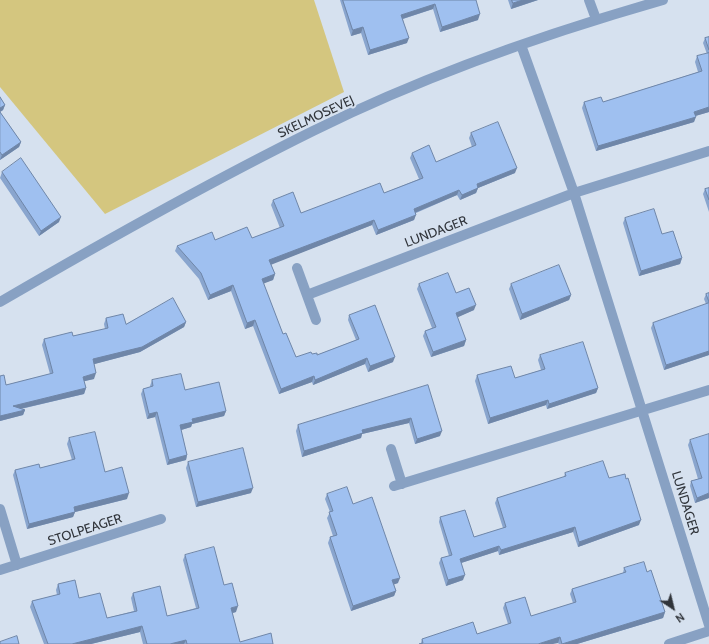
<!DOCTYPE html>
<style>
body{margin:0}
#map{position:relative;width:709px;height:644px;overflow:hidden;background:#d6e1ef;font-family:Cabin,sans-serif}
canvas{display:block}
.north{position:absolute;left:653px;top:588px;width:40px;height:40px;-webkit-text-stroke:3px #d6e1ef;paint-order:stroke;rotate:145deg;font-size:11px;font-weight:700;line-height:16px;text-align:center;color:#30343a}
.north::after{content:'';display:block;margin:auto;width:14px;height:18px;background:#30343a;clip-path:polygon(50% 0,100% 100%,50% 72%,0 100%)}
</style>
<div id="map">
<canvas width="709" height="644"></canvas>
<div class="north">N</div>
</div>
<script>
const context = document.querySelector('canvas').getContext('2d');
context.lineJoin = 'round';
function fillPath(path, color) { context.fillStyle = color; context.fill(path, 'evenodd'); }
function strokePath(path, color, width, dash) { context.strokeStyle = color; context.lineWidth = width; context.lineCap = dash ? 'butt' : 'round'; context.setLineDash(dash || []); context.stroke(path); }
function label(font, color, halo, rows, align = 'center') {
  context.font = font + ' Cabin,sans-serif'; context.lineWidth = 4; context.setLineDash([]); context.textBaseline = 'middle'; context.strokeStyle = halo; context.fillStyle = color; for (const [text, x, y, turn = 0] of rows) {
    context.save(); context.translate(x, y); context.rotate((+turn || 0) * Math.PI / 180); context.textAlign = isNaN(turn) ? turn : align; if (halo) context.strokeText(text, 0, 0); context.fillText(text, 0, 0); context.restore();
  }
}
const green = new Path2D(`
 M0,0H314L344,92L105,214L0,87Z`);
const minor = new Path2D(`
 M589,0L596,19
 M521,45L574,193L709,625
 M297,268L316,320
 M307,295L574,193L709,151
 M0,302C103,242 206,184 313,131C424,76 544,34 663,0
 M391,449L402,484
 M394,486L709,390
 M0,509L17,565
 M0,570L161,519
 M669,644L709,631`);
const wall = new Path2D(`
 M340,0H476L478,20L440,32L433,9L403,19L407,43L368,55L361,33L351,36Z
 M508,0H538L511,9Z
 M709,37V112L695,116L694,122L596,151L582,108L584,102H603L698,72L695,62L697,56L707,54L703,43L705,38Z
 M0,97L5,105L3,110L0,112L21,142L19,147L0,160Z
 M471,133L515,173L478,188L476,193L460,200L457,195L416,213L414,220L376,235L372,225L271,264L275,274L273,280L263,283L283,334L296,357L312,354L317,355L356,340L348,320L349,315L393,362L368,372L365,364L313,385L312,382L279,394L253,326L245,329L231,291L208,300L199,279L175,251L177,246L215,240L252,238L280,228L271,205L273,200L301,213L384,193L419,179L410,158L412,153L436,162L472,147L469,138Z
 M2,172L59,222L39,236L0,178Z
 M709,188V212L703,194L705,189Z
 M625,218L662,234L682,258L680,264L639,276L623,223Z
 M419,284L456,293L474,310L457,317L466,340L464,346L431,357L423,336L425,331L432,328L417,289Z
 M511,284L571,295L569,300L520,320L509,289Z
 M709,293V355L664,370L651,328L653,323L706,304L704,299L706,294Z
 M106,318L126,324L186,322L184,327L140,352L94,364V379L84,381L86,388L84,394L21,409L25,410L23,415L0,421V376L6,385L50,374L42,345L44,339L73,336L105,329L104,324Z
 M540,355L598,388L596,393L547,409L546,405L488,424L475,381L477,375L515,378L541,370L538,360Z
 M152,380L185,390L226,411L224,416L192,424L191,427L181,430L187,455L186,460L167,465L155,417L147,419L141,394L143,389L150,387V386Z
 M428,385L440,436L415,444L409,423L362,434L361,438L302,457L296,431L298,425Z
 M69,438L105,472L127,499L75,512L73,517L27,529L13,475L15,470L40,468L72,460L67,444Z
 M690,440L709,498L695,503L690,486L691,481L698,479L688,445Z
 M188,462L251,493L196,507L186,468Z
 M565,473L609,478L639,525L578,547L573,532L499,555L498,551L461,563L463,580L446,586L439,563L441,558L449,556L439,522L440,517L474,537L503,528L495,503L497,498L564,477Z
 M327,494L353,504L398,583L394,584L396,591L394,596L351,611L328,543L330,537L333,536L327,518L330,512L325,499Z
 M185,555L224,585L236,612L232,613L240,642L273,644H143L140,632L91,644H44L30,607L32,601L57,595L56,590L58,584L79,598L107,618L134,611L131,598L133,593L167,616L196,608L183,560Z
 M624,568L647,572L665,612L663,618L577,644H559L558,643H421L422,639L477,634L508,624L503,608L505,603L531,616L573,603L570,594L572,589L623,573Z`);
const shadedWall = new Path2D(`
 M523,0H538L511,9L513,3Z
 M435,4L433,9L399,20L401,15Z
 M480,14L478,20L440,32L442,27Z
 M363,27L361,33L351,36L353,30Z
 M409,38L407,43L368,55L370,50Z
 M5,105L3,110L0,112V108Z
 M709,107V112L692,117L694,112Z
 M696,117L694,122L596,151L598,146Z
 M21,142L19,147L0,160L2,155Z
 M517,168L515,173L478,188L476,193L460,200L462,195L477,184Z
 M459,190L457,195L412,214L414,209Z
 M416,215L414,220L376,235L378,230Z
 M61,217L59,222L39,236L41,231Z
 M374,220L372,225L268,266L269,260Z
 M682,258L680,264L639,276L641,271Z
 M275,274L273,280L260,285L262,279Z
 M233,285L231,291L208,300L210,295Z
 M571,295L569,300L520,320L522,314Z
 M476,305L474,310L454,319L456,313Z
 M255,320L253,326L245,329L247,323Z
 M186,322L184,327L140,352L91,365L93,359Z
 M466,340L464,346L431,357L433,352Z
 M709,351V355L664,370L666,365Z
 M395,357L393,362L368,372L370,366Z
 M367,358L365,364L313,385L315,380Z
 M96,373L94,379L81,382L83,377Z
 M314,376L312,382L279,394L281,389Z
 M86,388L84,394L11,411L13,406Z
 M598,388L596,393L547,409L549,404Z
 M548,400L546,405L488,424L490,418Z
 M25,410L23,415L0,421V416Z
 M226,411L224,416L192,424L191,427L178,431L180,425L192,419Z
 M157,412L155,417L147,419L149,414Z
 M411,418L409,423L362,434L361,438L302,457L304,451L362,430Z
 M442,431L440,436L415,444L417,439Z
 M187,455L186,460L167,465L169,460Z
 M253,488L251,493L196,507L198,502Z
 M129,493L127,499L75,512L73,517L27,529L29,524L74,507Z
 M709,493V498L695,503L697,498Z
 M641,520L639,525L578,547L579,542Z
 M575,527L573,532L499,555L501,550Z
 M499,546L498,551L458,564L460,559Z
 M465,575L463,580L446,586L448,580Z
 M400,578L398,583L390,586L392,580Z
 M396,591L394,596L351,611L353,606Z
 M238,606L236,612L229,614L231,608Z
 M665,612L663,618L577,644H562Z
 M142,626L140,632L91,644H72Z
 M560,637L558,643L553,644H538Z
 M186,640L184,644H170Z`);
const building = new Path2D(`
 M343,0H476L480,14L442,27L435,4L401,15L409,38L370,50L363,27L353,30Z
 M512,0H523L513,3Z
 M709,37V50L705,38Z
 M709,53V107L694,112L696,117L598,146L584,102L601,97L603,102L702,71L697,56Z
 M0,97L5,105L0,108Z
 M0,112L21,142L2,155L0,152Z
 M498,122L517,168L477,184L478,188L462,195L459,190L414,209L416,215L378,230L374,220L269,260L275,274L262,279L283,334L286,333L296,357L311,352L312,354L317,353V355L359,339L349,315L375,305L395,357L370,366L367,358L315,380L314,376L281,389L255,320L247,323L233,285L210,295L201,273L177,246L212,232L215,240L247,227L252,238L284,226L273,200L293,192L301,213L380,183L384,193L423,178L412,153L429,145L436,162L476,145L471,133Z
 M21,158L61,217L41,231L2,172Z
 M709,188V200L705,189Z
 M654,209L662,234L673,231L682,258L641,271L625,218Z
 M559,265L571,295L522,314L511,284Z
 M448,273L456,293L469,288L476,305L456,313L466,340L433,352L425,331L436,327L419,284Z
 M709,293V302L706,294Z
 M173,298L186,322L142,347L93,359L96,373L83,377L86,388L13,406L25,410L0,416V376L4,375L6,385L53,373L44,339L72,332L73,336L108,328L106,318L123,314L126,324Z
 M709,303V351L666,365L653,323Z
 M583,342L598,388L549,404L548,400L490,418L477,375L511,366L515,378L545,369L540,355Z
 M181,374L185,390L219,382L226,411L192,419L193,422L180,425L187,455L169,460L157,412L149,414L143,389L153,386L152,380Z
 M428,385L442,431L417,439L411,418L362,430L363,433L304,451L298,425Z
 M95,432L105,472L122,467L129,493L74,507L75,512L29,524L15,470L39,464L40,468L75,459L69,438Z
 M709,434V493L697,498L691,481L702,478L690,440Z
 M243,448L253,488L198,502L188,462Z
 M603,461L609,478L625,474L626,479L628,478L641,520L579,542L575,527L501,550L499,546L460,559L465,575L448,580L441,558L452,555L440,517L465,510L474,537L506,527L497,498L566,476L565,473Z
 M347,487L353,504L372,497L400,578L392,580L396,591L353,606L330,537L337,535L329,512L333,511L327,494Z
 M214,547L224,585L232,583L238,606L231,608L240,642L271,633L273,644H187L186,640L170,644H147L142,626L72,644H48L32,601L60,594L58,584L75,580L79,598L100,593L107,618L137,611L133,593L160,586L167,616L199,608L185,555Z
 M644,562L647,572L651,570L665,612L562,644L560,637L538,644H419L423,643L422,639L473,622L477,634L511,623L505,603L525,597L531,616L576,602L572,589L626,572L624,568Z
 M17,636L19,644H0V642Z`);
const streetNames = [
 ["SKELMOSEVEJ",316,117,-25],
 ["LUNDAGER",436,232,-21],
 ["LUNDAGER",685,503,73],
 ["STOLPEAGER",85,530,-18]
];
fillPath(green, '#d4c67f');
strokePath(minor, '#88a1c3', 10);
fillPath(wall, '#89a5ce');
fillPath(shadedWall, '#6f86a8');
fillPath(building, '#9fc0f0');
strokePath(building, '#6f86a8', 1);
label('13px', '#30343a', '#d6e1ef', streetNames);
</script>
